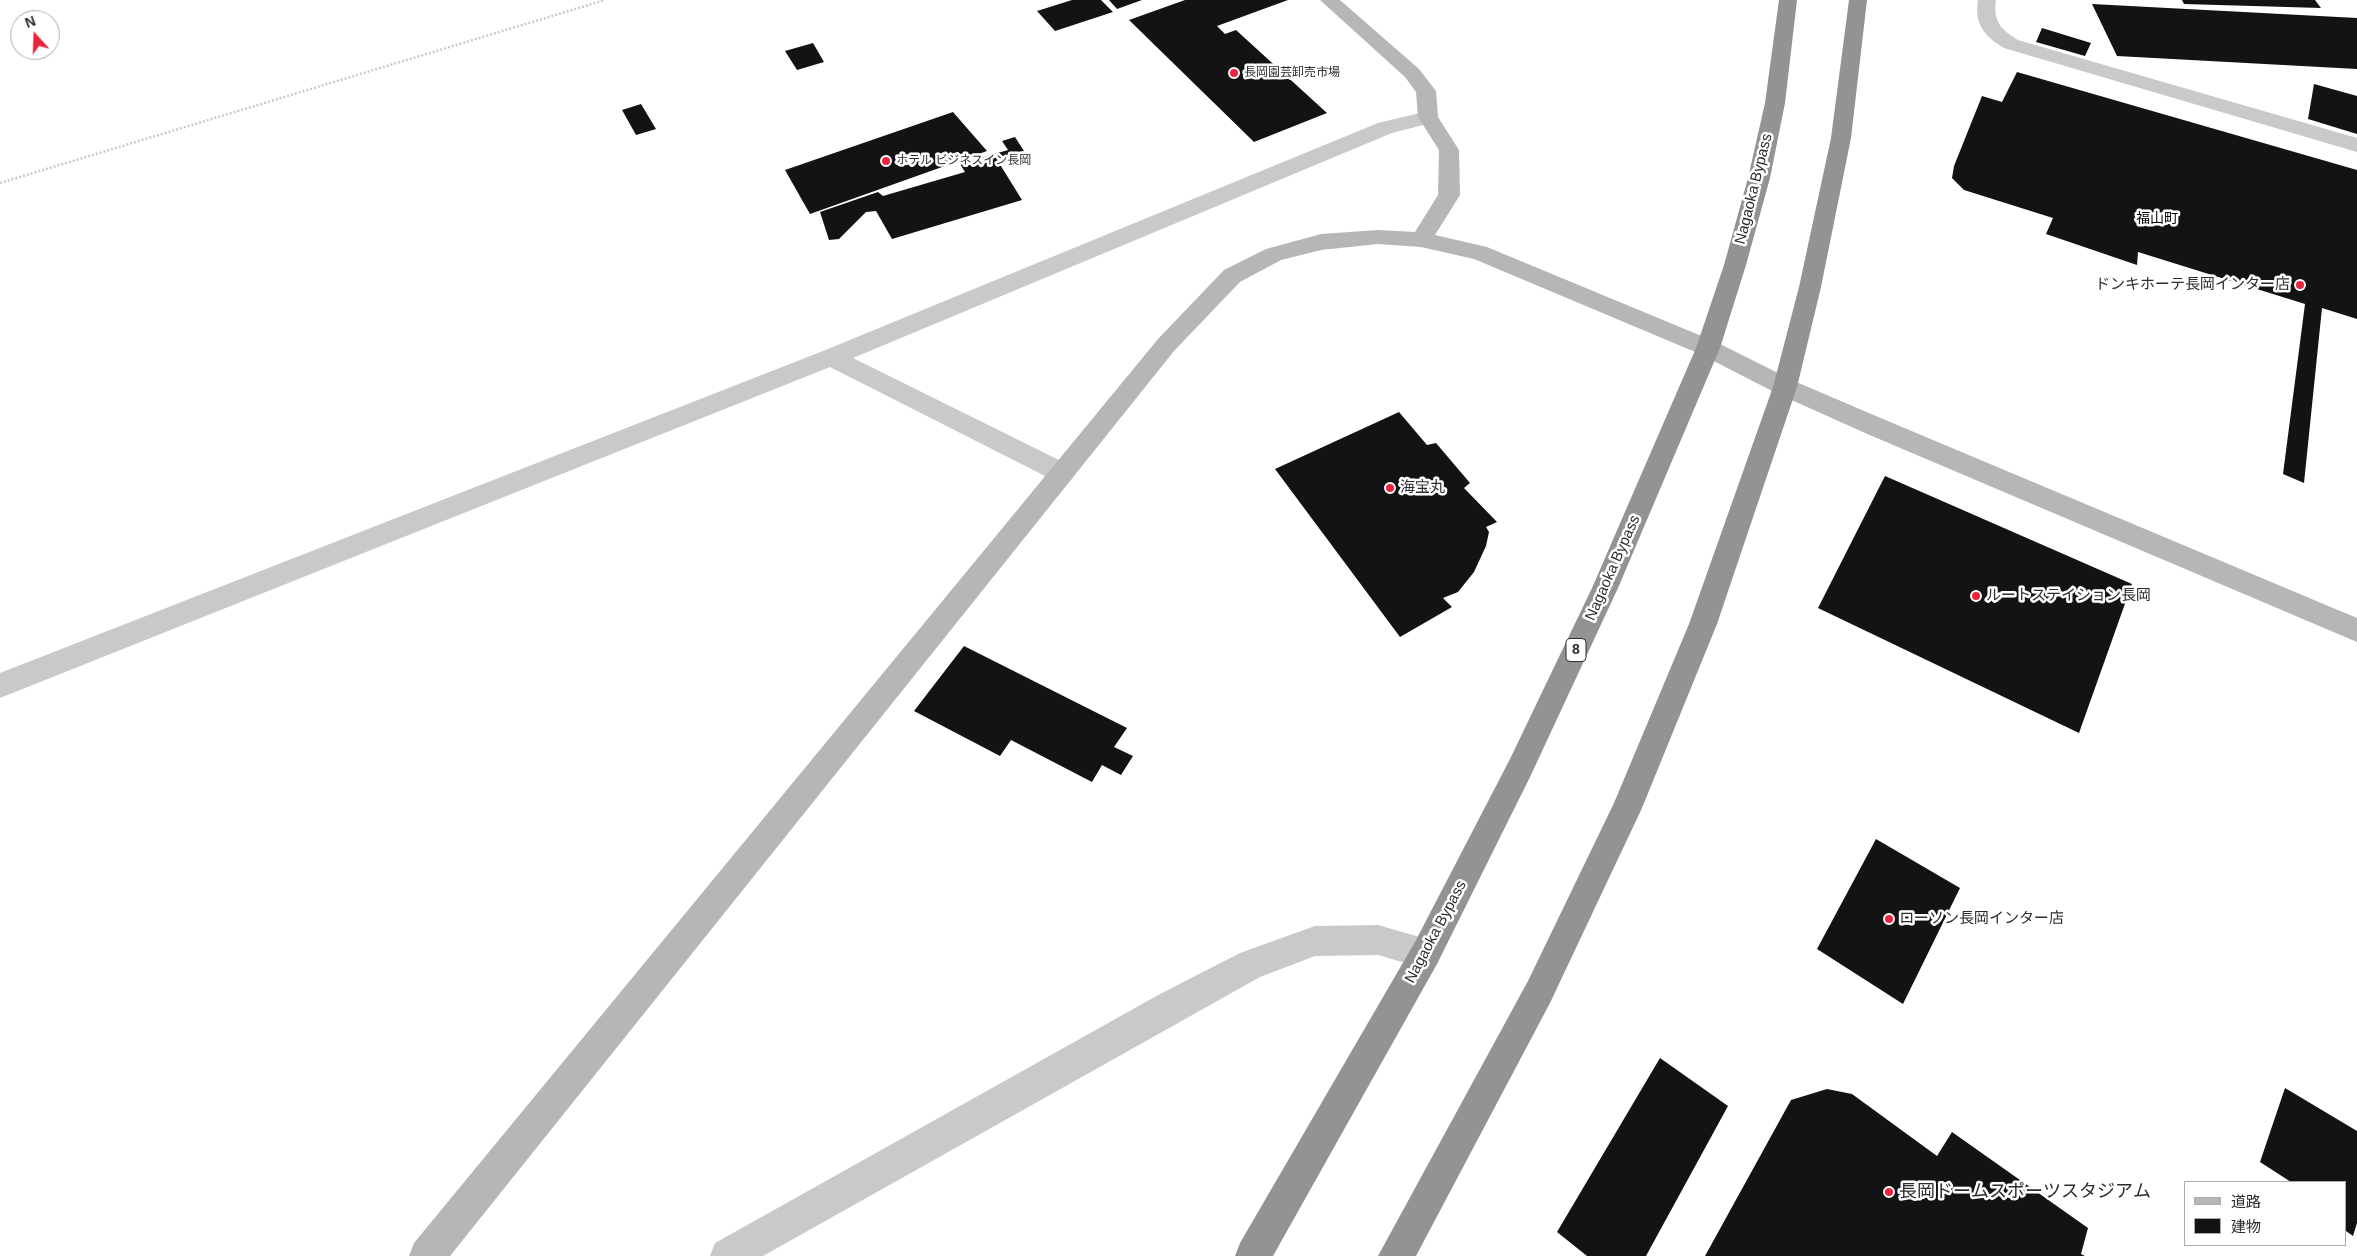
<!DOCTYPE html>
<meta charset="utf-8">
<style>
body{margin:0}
#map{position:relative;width:2357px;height:1256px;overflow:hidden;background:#fff;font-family:Arial,"Noto Sans JP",sans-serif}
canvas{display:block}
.legend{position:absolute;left:2184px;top:1181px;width:162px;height:65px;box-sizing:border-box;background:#fff;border:1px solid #ababab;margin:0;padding:6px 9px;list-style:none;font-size:15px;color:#2c2c2c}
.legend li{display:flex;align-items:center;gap:10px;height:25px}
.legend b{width:25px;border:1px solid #ababab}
.north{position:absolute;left:10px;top:10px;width:50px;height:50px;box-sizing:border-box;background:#fff;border:1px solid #ababab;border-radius:50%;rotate:340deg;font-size:14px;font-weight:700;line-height:20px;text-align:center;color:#2c2c2c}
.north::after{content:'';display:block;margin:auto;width:18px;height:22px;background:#eb253b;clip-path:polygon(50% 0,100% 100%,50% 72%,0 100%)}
</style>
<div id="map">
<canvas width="2357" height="1256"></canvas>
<ul class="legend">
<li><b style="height:6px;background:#b6b6b6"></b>道路</li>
<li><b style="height:14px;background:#131313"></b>建物</li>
</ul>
<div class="north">N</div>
</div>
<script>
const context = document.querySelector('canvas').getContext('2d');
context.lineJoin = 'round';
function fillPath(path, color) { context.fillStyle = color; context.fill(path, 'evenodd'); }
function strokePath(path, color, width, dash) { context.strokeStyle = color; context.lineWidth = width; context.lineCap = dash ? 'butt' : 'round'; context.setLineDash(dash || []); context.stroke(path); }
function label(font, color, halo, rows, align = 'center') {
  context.font = font + ' Arial,"Noto Sans JP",sans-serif'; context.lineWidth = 5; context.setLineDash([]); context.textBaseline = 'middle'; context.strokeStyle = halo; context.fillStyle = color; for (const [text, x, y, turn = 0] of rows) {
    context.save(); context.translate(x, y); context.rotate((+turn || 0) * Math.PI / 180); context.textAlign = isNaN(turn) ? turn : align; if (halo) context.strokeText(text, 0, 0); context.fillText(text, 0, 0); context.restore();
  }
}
const building = new Path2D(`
 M1072,0H1101L1113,12L1055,31L1037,11Z
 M1109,0H1142L1117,9Z
 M1185,0H1288L1217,26L1225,34L1236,30L1327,113L1254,142L1129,20Z
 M2182,0H2315L2321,8L2184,4Z
 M2092,4L2357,18V69L2117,56Z
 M2042,28L2091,43L2085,56L2036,42Z
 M813,43L824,62L797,70L785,51Z
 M2017,72L2357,170V319L2322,308L2304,483L2283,474L2305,304L2138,252L2137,265L2046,234L2053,218L1964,190L1952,178L1954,166L1982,96L2002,102Z
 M2314,84L2357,96V134L2308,119Z
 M641,104L656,129L636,135L622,110Z
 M953,112L987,151L810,214L785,170Z
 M1015,137L1024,151L996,158L1022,200L892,239L876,211L866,212L839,239L829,240L820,212L878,192L883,196L965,172L960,164L1008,150L1002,141Z
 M1399,412L1427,445L1436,443L1470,483L1464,488L1497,522L1486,527L1489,532L1486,546L1474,572L1458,592L1443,598L1452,607L1400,637L1275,469Z
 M1885,476L2132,584L2079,733L1818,608Z
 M964,646L1127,728L1114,747L1133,756L1121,775L1102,765L1092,782L1011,740L1000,756L914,711Z
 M1876,839L1960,888L1903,1004L1817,949Z
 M1660,1058L1728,1106L1646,1256H1587L1557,1232Z
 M2285,1088L2357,1131V1223L2353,1236L2346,1231V1182H2291L2260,1162Z
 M1827,1089L1852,1094L1937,1156L1952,1132L2088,1228L2081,1254L2085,1256H1705L1791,1100Z`);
const path = new Path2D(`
 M0,183L605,0`);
const street = new Path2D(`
 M1978,0H1996C1993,21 2000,29 2018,40L2357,138V152L2004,48C1984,36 1974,24 1978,0Z
 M1428,111L1435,112L1438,117L1435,122L1392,133L853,358L1071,466L1075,473L1071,480L1062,483L1053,480L830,367L0,698V673L823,351L1378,123Z
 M1378,925L1437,942L1442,953L1437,964L1426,969L1378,955L1315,956L1260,977L763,1256H710L715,1243L1160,994L1240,953L1315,926Z`);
const secondary = new Path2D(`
 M1320,0H1340L1419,69L1436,91L1438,117L1459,150L1460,195L1435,235L1487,247L1716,342L1794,381L1883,419L2357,618V642L1865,433L1776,393L1700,354L1474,259L1421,247L1378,244L1321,250L1281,260L1240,282L1174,351L450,1256H409L414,1243L1158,339L1224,270L1266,249L1321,234L1378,230L1415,232L1438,195L1439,150L1418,117L1416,92L1405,77Z`);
const highway = new Path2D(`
 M1779,0H1797L1785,103L1770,178L1746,265L1720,348L1618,588L1530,777L1437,964L1273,1256H1235L1240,1243L1415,942L1510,759L1592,588L1696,348L1724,265L1748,178L1765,103Z
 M1849,0H1867L1851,138L1821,287L1797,387L1717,624L1642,808L1550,1003L1416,1256H1378L1528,981L1614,803L1689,624L1773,387L1799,287L1831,138Z`);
const markers = [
 [1234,73,5,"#eb253b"],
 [886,161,5,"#eb253b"],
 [2300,285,5,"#eb253b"],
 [1390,488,5,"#eb253b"],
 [1976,596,5,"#eb253b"],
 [1889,919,5,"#eb253b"],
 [1889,1192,5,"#eb253b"]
];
const farPoinames = [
 ["長岡園芸卸売市場",1244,73],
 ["ホテル ビジネスイン長岡",896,161]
];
const farNeighbourhoodnames = [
 ["福山町",2157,219]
];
const shields = [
 [1576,650,20]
];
const shieldNames = [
 ["8",1576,650]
];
const streetNames = [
 ["Nagaoka Bypass",1754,189,-76],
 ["Nagaoka Bypass",1613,568,-66],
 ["Nagaoka Bypass",1436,932,-62]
];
const poiNames = [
 ["ドンキホーテ長岡インター店",2290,285,"right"],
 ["海宝丸",1400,488],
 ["ルートステイション長岡",1986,596],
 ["ローソン長岡インター店",1899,919]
];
const nearPoinames = [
 ["長岡ドームスポーツスタジアム",1899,1192]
];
fillPath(building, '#131313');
strokePath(path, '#c9c9c9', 2.5, [2, 2]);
fillPath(street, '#c9c9c9');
fillPath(secondary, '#b6b6b6');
fillPath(highway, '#939393');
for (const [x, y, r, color] of markers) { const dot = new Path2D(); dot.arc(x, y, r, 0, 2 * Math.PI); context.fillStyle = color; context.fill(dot); strokePath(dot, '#fff', 2); }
label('12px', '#2c2c2c', '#fff', farPoinames, 'left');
label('14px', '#000', '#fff', farNeighbourhoodnames);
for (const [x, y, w] of shields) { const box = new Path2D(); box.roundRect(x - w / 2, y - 11.5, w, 23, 4); context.fillStyle = '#fff'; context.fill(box); strokePath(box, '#2c2c2c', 1); }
label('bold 14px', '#2c2c2c', null, shieldNames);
label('15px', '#2c2c2c', '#fff', streetNames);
label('15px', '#2c2c2c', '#fff', poiNames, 'left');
label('18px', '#2c2c2c', '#fff', nearPoinames, 'left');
</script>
